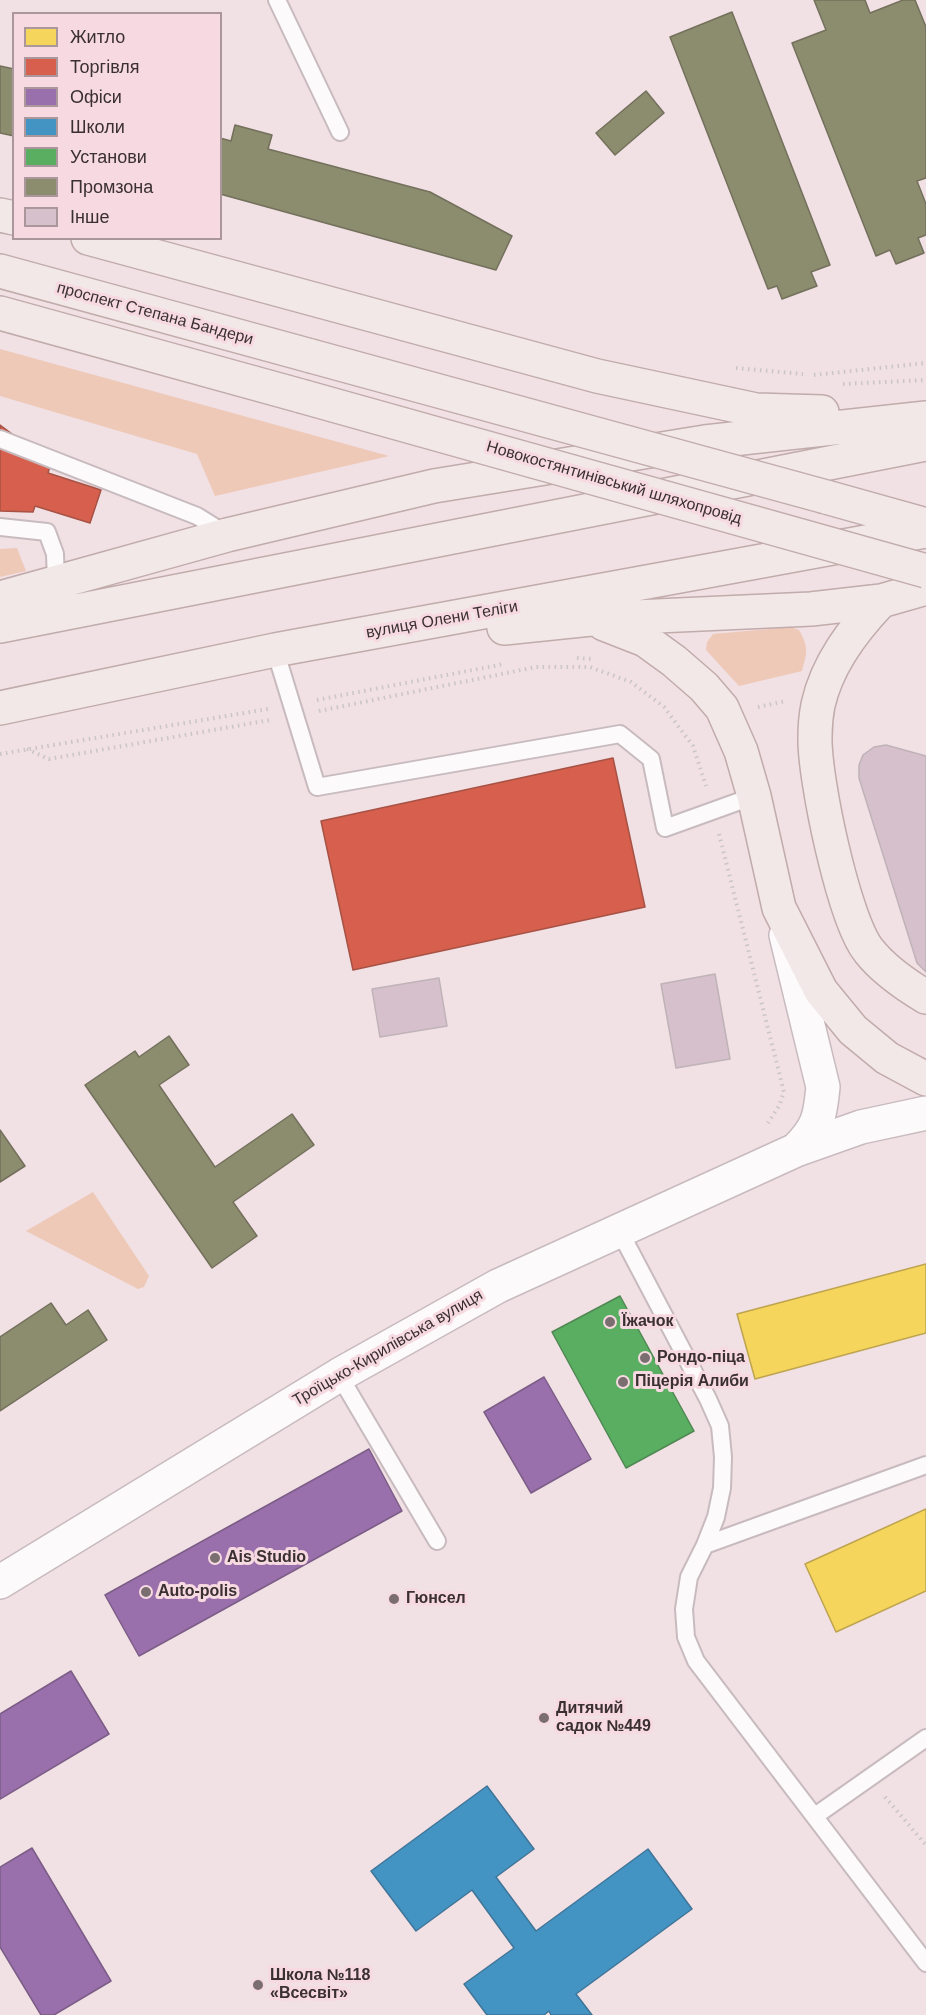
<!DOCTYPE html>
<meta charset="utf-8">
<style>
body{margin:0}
#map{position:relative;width:926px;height:2015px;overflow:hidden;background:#f1e0e4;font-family:Helvetica,sans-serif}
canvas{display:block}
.legend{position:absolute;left:12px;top:12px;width:210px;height:228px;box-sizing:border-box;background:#f7dae1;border:2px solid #ab969b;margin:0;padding:8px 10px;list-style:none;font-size:18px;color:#3a3032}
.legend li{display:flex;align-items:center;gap:12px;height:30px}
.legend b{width:30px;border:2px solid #ab969b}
</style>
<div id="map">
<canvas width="926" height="2015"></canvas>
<ul class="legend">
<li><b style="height:16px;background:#f6d55c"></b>Житло</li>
<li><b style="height:16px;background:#d6604d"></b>Торгівля</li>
<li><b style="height:16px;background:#9970ab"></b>Офіси</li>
<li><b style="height:16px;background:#4393c3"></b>Школи</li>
<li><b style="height:16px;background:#5aae61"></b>Установи</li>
<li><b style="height:16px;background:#8c8c6e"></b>Промзона</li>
<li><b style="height:16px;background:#d6c0cc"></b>Інше</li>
</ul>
</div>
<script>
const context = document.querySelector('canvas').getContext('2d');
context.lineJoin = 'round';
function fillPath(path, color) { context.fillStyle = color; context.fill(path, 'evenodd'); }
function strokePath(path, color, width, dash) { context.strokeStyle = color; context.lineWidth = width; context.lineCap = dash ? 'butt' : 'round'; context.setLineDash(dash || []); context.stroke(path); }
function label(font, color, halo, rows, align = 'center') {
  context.font = font + ' Helvetica,sans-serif'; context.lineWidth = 6; context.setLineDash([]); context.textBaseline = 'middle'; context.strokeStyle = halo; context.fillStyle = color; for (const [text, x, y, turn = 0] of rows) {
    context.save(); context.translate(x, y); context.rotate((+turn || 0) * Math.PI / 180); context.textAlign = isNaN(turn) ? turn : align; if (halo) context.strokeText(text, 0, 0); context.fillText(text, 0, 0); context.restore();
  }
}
const green = new Path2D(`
 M0,349L389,456L215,496L197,454L0,396Z
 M17,548L26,571L0,577V549Z
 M791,627L799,630C809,647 807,653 802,671L739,686L706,650L707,642L713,634Z
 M93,1192L149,1276L144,1287L138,1289L26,1231Z`);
const homes = new Path2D(`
 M926,1264V1333L755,1379L737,1314Z
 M926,1509V1591L836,1632L805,1564Z`);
const shops = new Path2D(`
 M0,425L51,463L48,473L101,490L90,523L35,506L33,512L0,511Z
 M613,758L645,907L353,970L321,821Z`);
const offices = new Path2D(`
 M544,1377L591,1459L531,1493L484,1412Z
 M369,1449L402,1511L139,1656L105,1595Z
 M71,1671L109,1734L0,1799V1714Z
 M32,1848L111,1981L54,2015H41L0,1947V1867Z`);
const schools = new Path2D(`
 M487,1786L534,1849L496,1877L536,1931L648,1849L692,1909L576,1994L592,2015H551L549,2011L544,2015H487L464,1984L514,1948L472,1890L416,1931L371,1871Z`);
const public = new Path2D(`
 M620,1296L694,1431L626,1468L552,1332Z`);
const industry = new Path2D(`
 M814,0H865L870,13L903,0H915L926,27V178L917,181L926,204V235L918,238L924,253L896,264L890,250L876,256L792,43L826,30Z
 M732,12L830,265L811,272L817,286L782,299L777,286L768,289L670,37Z
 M0,66L14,69V136L0,133Z
 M646,91L664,113L615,155L596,133Z
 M235,125L272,135L268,149L430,192L512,236L496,270L220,194V138L231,141Z
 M169,1036L189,1065L159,1085L215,1167L292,1114L314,1145L233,1202L257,1236L212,1268L85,1085L135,1051L139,1057Z
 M0,1130L25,1166L0,1182Z
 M51,1303L66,1325L88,1310L107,1340L0,1411V1337Z`);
const building = new Path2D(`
 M886,745L926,756V972L917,963L859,778V765L863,755L874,747Z
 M715,974L730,1059L676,1068L661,984Z
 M439,978L447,1026L380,1037L372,989Z`);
const path = new Path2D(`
 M736,368L803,374
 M814,375L926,363
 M843,384L926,380
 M577,658L593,659
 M317,700L504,664
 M758,707L786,701
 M319,711L536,667H590L631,682L664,707L693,746L706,786
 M27,749L49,759L270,720
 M0,754L268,709
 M719,834L784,1092L779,1106L768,1123
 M885,1797L926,1845`);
const lane = new Path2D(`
 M277,0L340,132
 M0,439L197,516L226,534
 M0,527L47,532L55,554L56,582
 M275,650L317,787L620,734L651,759L665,828L754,796
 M619,1230L708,1399L720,1426L723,1457L722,1488L716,1517L705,1545L689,1577L684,1609L686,1637L696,1661L926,1963
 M339,1375L437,1541
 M705,1545L926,1465
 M815,1816L926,1738`);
const street = new Path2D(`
 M786,935L823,1087C820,1118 818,1128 796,1150
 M0,1582L339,1375L498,1286L796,1150L861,1127L926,1113`);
const primary = new Path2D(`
 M0,215L14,218
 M88,238L597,376L756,410L822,412
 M0,271L311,356
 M0,313L301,396
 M826,497L926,525
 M0,598L227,535L434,486L705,442L926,418
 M881,601C853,630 827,664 818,705C816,715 815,727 815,737C814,778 844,921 869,951C884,970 906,985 926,997
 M604,624L645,640L674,661L704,687L722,708L741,751L754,796L779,908L821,991L853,1030L887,1058L926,1079
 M0,626L926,444
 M504,628L591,619L811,609L881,601L926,588
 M0,708L275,650L926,531`);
const primaryBridge = new Path2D(`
 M311,356L826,497
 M301,396L926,571`);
const markers = [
 [610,1322,6,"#7a6e70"],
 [645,1358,6,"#7a6e70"],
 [623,1382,6,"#7a6e70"],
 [215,1558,6,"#7a6e70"],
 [146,1592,6,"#7a6e70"],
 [394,1599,6,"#7a6e70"],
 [544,1718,6,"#7a6e70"],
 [258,1985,6,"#7a6e70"]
];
const streetNames = [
 ["проспект Степана Бандери",155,314,15],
 ["Новокостянтинівський шляхопровід",614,483,16],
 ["вулиця Олени Теліги",442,620,-10],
 ["Троїцько-Кирилівська вулиця",388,1348,-30]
];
const poiNames = [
 ["Їжачок",622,1322],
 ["Рондо-піца",657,1358],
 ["Піцерія Алиби",635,1382],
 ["Ais Studio",227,1558],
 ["Auto-polis",158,1592],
 ["Гюнсел",406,1599],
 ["Дитячий",556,1709],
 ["садок №449",556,1727],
 ["Школа №118",270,1976],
 ["«Всесвіт»",270,1994]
];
fillPath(green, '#eec9b8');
fillPath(homes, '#f6d55c');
strokePath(homes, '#bea44f', 1.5);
fillPath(shops, '#d6604d');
strokePath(shops, '#a75245', 1.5);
fillPath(offices, '#9970ab');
strokePath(offices, '#7c5d87', 1.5);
fillPath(schools, '#4393c3');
strokePath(schools, '#407598', 1.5);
fillPath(public, '#5aae61');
strokePath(public, '#508853', 1.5);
fillPath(industry, '#8c8c6e');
strokePath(industry, '#73705c', 1.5);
fillPath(building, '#d6c0cc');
strokePath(building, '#bfb3b8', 1.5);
strokePath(lane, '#c8bbbf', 20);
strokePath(street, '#c8bbbf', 36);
strokePath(primary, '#c1abab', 36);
strokePath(path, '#cac5c6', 4, [1.5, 4.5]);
strokePath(lane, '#fdfafb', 16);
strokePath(street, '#fdfafb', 33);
strokePath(primary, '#f3e8e8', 33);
strokePath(primaryBridge, '#c1abab', 36, []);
strokePath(primaryBridge, '#f3e8e8', 33);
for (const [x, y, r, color] of markers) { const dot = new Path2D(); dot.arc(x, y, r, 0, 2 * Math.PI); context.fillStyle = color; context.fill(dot); strokePath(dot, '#f7dae1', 2); }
label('16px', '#3a3032', '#f7dae1', streetNames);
label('bold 16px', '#3a3032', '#f7dae1', poiNames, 'left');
</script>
